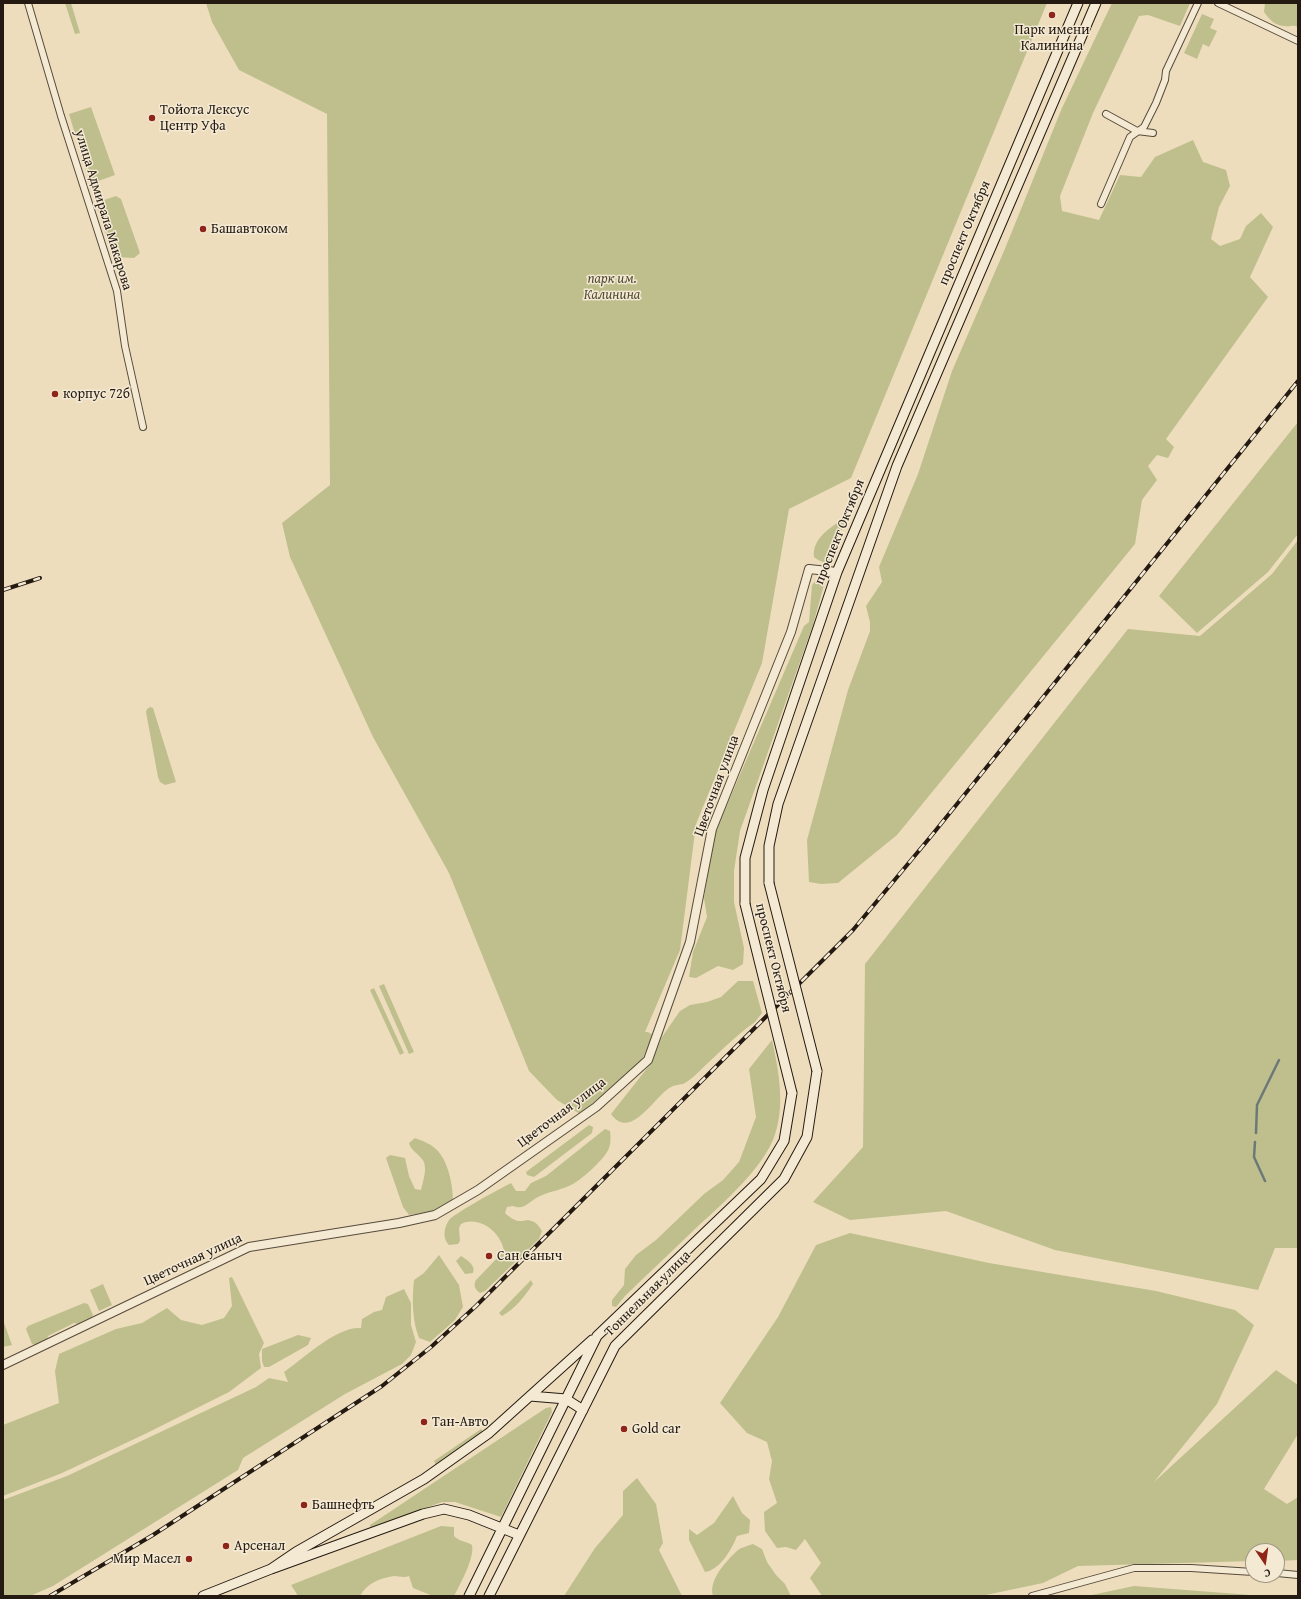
<!DOCTYPE html>
<meta charset="utf-8">
<style>
body{margin:0}
#map{position:relative;width:1301px;height:1599px;overflow:hidden;background:#eeddbc;font-family:"Gentium Book Plus",serif}
canvas{display:block}
.frame{position:absolute;inset:0;border:4px solid #241a11;pointer-events:none}
.north{position:absolute;left:1245px;top:1543px;width:40px;height:40px;box-sizing:border-box;background:#f4e9d3;border:1px solid #a19685;border-radius:50%;rotate:167deg;font-size:11px;font-weight:700;line-height:16px;text-align:center;color:#241a11}
.north::after{content:'';display:block;margin:auto;width:14px;height:18px;background:#8f2418;clip-path:polygon(50% 0,100% 100%,50% 72%,0 100%)}
</style>
<div id="map">
<canvas width="1301" height="1599"></canvas>
<div class="frame"></div>
<div class="north">С</div>
</div>
<script>
const context = document.querySelector('canvas').getContext('2d');
context.lineJoin = 'round';
function fillPath(path, color) { context.fillStyle = color; context.fill(path, 'evenodd'); }
function strokePath(path, color, width, dash) { context.strokeStyle = color; context.lineWidth = width; context.lineCap = dash ? 'butt' : 'round'; context.setLineDash(dash || []); context.stroke(path); }
function label(font, color, halo, rows, align = 'center') {
  context.font = font + ' "Gentium Book Plus",serif'; context.lineWidth = 3; context.setLineDash([]); context.textBaseline = 'middle'; context.strokeStyle = halo; context.fillStyle = color; for (const [text, x, y, turn = 0] of rows) {
    context.save(); context.translate(x, y); context.rotate((+turn || 0) * Math.PI / 180); context.textAlign = isNaN(turn) ? turn : align; if (halo) context.strokeText(text, 0, 0); context.fillText(text, 0, 0); context.restore();
  }
}
const green = new Path2D(`
 M65,3H71L80,33L75,34Z
 M206,3H1047L851,478L789,509L762,663L696,824L680,950L645,1032H648L653,1035L642,1060L580,1114L557,1100L529,1071L449,873L373,737L290,557L282,523L330,485L327,114L239,70L212,22Z
 M1112,3H1190L1180,26L1148,15L1139,16L1093,113L1060,196L1062,211L1099,220L1120,175L1141,177L1155,157L1193,140L1203,162L1226,170L1230,186L1219,207L1211,239L1220,246L1240,239L1246,226L1261,213L1273,227L1250,277L1268,297L1166,439L1174,447L1168,458L1157,455L1148,466L1157,480L1142,500L1135,544L897,835L838,883L821,884L809,882L807,840L848,690L870,631V622L866,606L882,582L879,567L918,474L952,371L1004,251L1062,108Z
 M1265,3H1295L1298,5V27C1293,24 1290,27 1285,26C1275,26 1269,19 1264,12Z
 M1202,14L1214,19L1210,28L1217,31L1209,47L1203,44L1197,59L1184,53Z
 M91,107L115,175L90,184L69,114Z
 M116,196L121,199L140,253L134,258L114,257L112,255L97,207L101,201Z
 M1298,422V534L1268,572L1197,633L1159,596Z
 M845,518L844,524L829,562C823,563 819,561 814,557C812,538 831,527 845,518Z
 M1298,540V1248H1275L1258,1290L1055,1250L946,1211L850,1220L813,1202L863,1147L865,964L1128,629L1200,636L1272,574Z
 M818,578L825,581L813,625L740,831L734,871V902L744,948L743,964L733,970L718,966L696,978L689,977L693,952L707,917L704,898L714,835L804,626L809,622L812,585Z
 M150,707L153,708L176,782L165,785L160,782L158,777L146,712L147,709Z
 M738,981H753L762,1013L755,1022C738,1034 724,1048 709,1062C701,1069 693,1079 683,1084C679,1085 674,1085 671,1087C655,1095 631,1142 611,1114L652,1062L662,1037L680,1011L690,1005L707,1002L721,997Z
 M384,984L414,1052L409,1054L379,986Z
 M374,988L404,1053L400,1055L370,990Z
 M772,1040C779,1072 786,1108 773,1140C760,1171 720,1206 695,1229C672,1251 648,1274 625,1296L616,1307L612,1306V1300L624,1285L625,1269L636,1255L656,1240L704,1194L723,1180L739,1162L756,1117L749,1069Z
 M589,1125L593,1127L592,1133L534,1177L527,1175L526,1172Z
 M605,1129L610,1131C611,1138 611,1146 607,1152C602,1161 581,1180 573,1184C562,1190 551,1191 540,1196C530,1200 525,1211 513,1206L507,1207L505,1213C521,1228 524,1216 534,1222C537,1223 540,1228 542,1231L539,1239L485,1291L480,1293C475,1289 473,1286 476,1280L504,1251C501,1232 479,1215 461,1224L459,1228L460,1241L458,1244L449,1245C442,1238 444,1228 449,1220C455,1213 501,1188 511,1183L516,1191H525L531,1183L546,1176Z
 M415,1138C423,1141 431,1144 437,1150C448,1161 453,1185 453,1200L431,1212L409,1215L403,1207L386,1158L390,1155L405,1158L409,1176L415,1189L421,1190C423,1181 429,1165 421,1158C416,1152 411,1150 409,1143Z
 M850,1233L989,1263L1156,1291L1235,1310L1254,1325L1217,1404L1154,1482L1276,1370L1298,1385V1434L1264,1489L1287,1504L1298,1497V1560L1277,1561V1551H1253V1561L1078,1566L1043,1583L981,1596H822L810,1578L821,1563L805,1539L796,1550L786,1547L777,1548L765,1531L764,1512L777,1503L769,1479L772,1461L767,1442L747,1433L720,1403L778,1317L816,1245Z
 M439,1255L459,1285L463,1307L455,1320L430,1342L419,1338C412,1320 412,1299 414,1280L424,1273Z
 M461,1256C467,1260 476,1265 473,1273L465,1274L456,1261Z
 M232,1277L264,1343L259,1354L261,1368L229,1392L145,1434L62,1473L3,1496V1425L59,1403L55,1371L59,1354L116,1329L142,1323L167,1308L181,1320L202,1325L224,1318L232,1306L229,1278Z
 M531,1280L533,1284C525,1296 515,1309 502,1316L499,1313Z
 M103,1284L112,1305L99,1311L90,1290Z
 M404,1289L411,1303V1325L416,1342L411,1355L402,1364L345,1394L243,1458L238,1470L53,1586L30,1596H3V1500L67,1476L256,1387L269,1378L288,1382L284,1372C304,1358 337,1326 361,1328L362,1319L374,1312L382,1310L386,1297Z
 M84,1303L88,1304L93,1315L92,1317L78,1324L74,1323L48,1336L47,1341L36,1345L32,1344L26,1329L28,1326Z
 M3,1320L12,1345L3,1347Z
 M298,1335L311,1338L308,1345L269,1367H264L262,1361V1349Z
 M551,1407L552,1412L501,1517L455,1502H442L370,1528V1525L546,1408Z
 M481,1429L484,1433L436,1465L434,1461Z
 M637,1478L656,1504L663,1543L659,1550L682,1596H564L595,1548L623,1515V1491Z
 M733,1496L742,1513L750,1520L749,1533L737,1536C732,1549 720,1570 705,1572L689,1540V1529L697,1535L714,1523Z
 M441,1526L454,1527V1536C460,1542 466,1541 472,1545C475,1557 460,1585 454,1596H433L413,1588L409,1576C404,1578 399,1576 394,1576C380,1578 367,1583 360,1596H298L291,1585Z
 M753,1544L762,1549L767,1562L776,1575L785,1584L791,1596H713C708,1580 727,1560 738,1550C742,1547 748,1546 753,1544Z
 M1134,1586L1251,1595L1255,1596H1087Z`);
const stream = new Path2D(`
 M1256,1133L1257,1105L1279,1060
 M1255,1142L1254,1157L1265,1181`);
const minor = new Path2D(`
 M28,3L61,116L117,291L125,346L143,427
 M1218,3L1298,41
 M1106,114L1137,131L1153,133
 M1101,204L1130,137L1144,127L1156,103L1165,80L1166,71L1198,3
 M1277,1573L1298,1575
 M1032,1596L1134,1568H1191L1253,1572`);
const tertiary = new Path2D(`
 M3,1365L249,1247L399,1223L435,1215L478,1190L596,1107L648,1060L690,942L712,829L791,632L809,569L837,572`);
const secondary = new Path2D(`
 M769,883V846L778,804L897,466L1096,3
 M745,904V858L763,790L837,572L1078,3
 M530,1396L566,1399L583,1410
 M271,1569L296,1552L424,1479L489,1433L592,1340
 M203,1596L271,1569L423,1514L444,1509L469,1515L519,1535
 M469,1596L597,1336L761,1179L784,1141L792,1093
 M489,1596L615,1346L784,1179L807,1137L817,1071`);
const rail = new Path2D(`
 M3,590L40,578
 M50,1596L153,1535L382,1386L431,1347L476,1306L853,930L932,835L1298,381`);
const secondaryBridge = new Path2D(`
 M769,883L817,1071
 M745,904L792,1093`);
const markers = [
 [1052,15,4,"#8f2418"],
 [152,118,4,"#8f2418"],
 [203,229,4,"#8f2418"],
 [55,394,4,"#8f2418"],
 [489,1256,4,"#8f2418"],
 [424,1422,4,"#8f2418"],
 [624,1429,4,"#8f2418"],
 [304,1505,4,"#8f2418"],
 [226,1546,4,"#8f2418"],
 [189,1559,4,"#8f2418"]
];
const poiNames = [
 ["Парк имени",1052,30,"center"],
 ["Калинина",1052,46,"center"],
 ["Тойота Лексус",160,110],
 ["Центр Уфа",160,126],
 ["Башавтоком",211,229],
 ["корпус 72б",63,394],
 ["Сан Саныч",497,1256],
 ["Тан-Авто",432,1422],
 ["Gold car",632,1429],
 ["Башнефть",312,1505],
 ["Арсенал",234,1546],
 ["Мир Масел",181,1559,"right"]
];
const streetNames = [
 ["улица Адмирала Макарова",103,210,73],
 ["проспект Октября",965,233,-67],
 ["проспект Октября",840,532,-68],
 ["Цветочная улица",717,786,-70],
 ["проспект Октября",773,958,76],
 ["Цветочная улица",562,1113,-37],
 ["Цветочная улица",193,1260,-25],
 ["Тоннельная улица",648,1294,-45]
];
const parkNames = [
 ["парк им.",612,279],
 ["Калинина",612,295]
];
fillPath(green, '#bebf8d');
strokePath(stream, '#6d7977', 2.5);
strokePath(minor, '#564b3c', 8);
strokePath(tertiary, '#564b3c', 10);
strokePath(secondary, '#241a11', 11);
strokePath(minor, '#f4e9d3', 6);
strokePath(tertiary, '#f4e9d3', 8);
strokePath(secondary, '#f4e9d3', 9);
strokePath(rail, '#241a11', 4);
strokePath(rail, '#f4e9d3', 2.5, [8]);
strokePath(secondaryBridge, '#241a11', 11, []);
strokePath(secondaryBridge, '#f4e9d3', 9);
for (const [x, y, r, color] of markers) { const dot = new Path2D(); dot.arc(x, y, r, 0, 2 * Math.PI); context.fillStyle = color; context.fill(dot); strokePath(dot, '#f4e9d3', 1.5); }
label('14px', '#241a11', '#f4e9d3', poiNames, 'left');
label('14px', '#241a11', '#f4e9d3', streetNames);
label('italic 14px', '#524c36', '#f4e9d3', parkNames);
</script>
